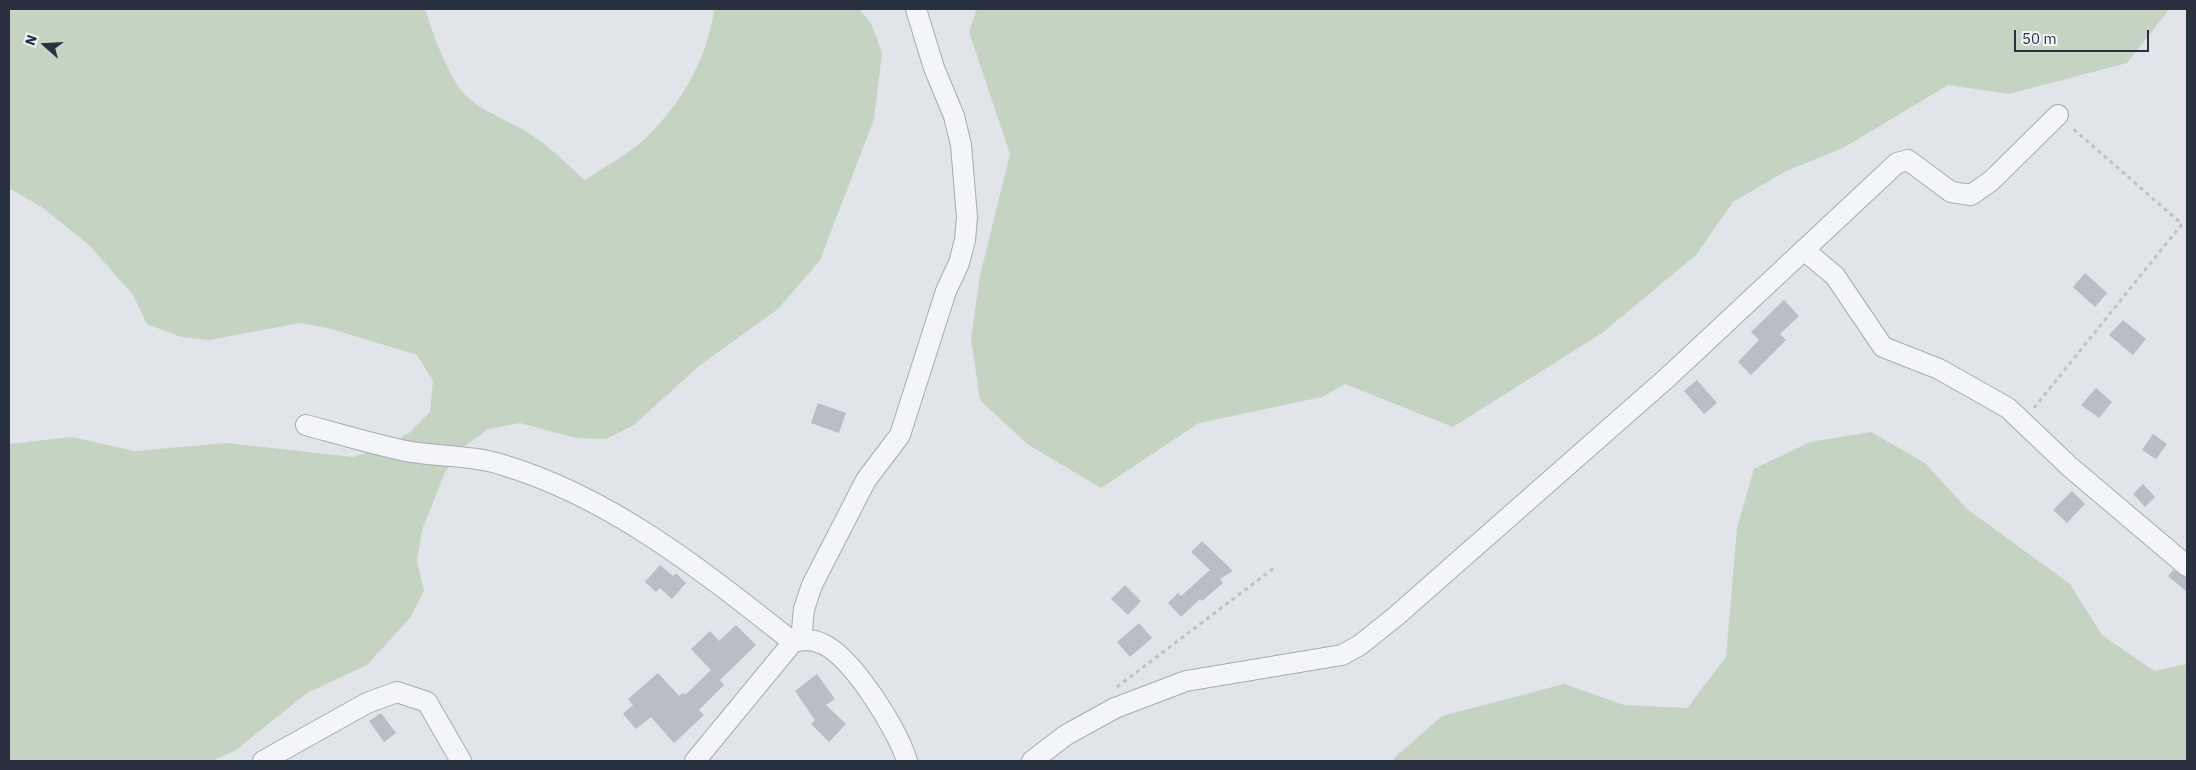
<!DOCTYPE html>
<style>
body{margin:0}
#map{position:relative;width:2196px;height:770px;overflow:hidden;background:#e1e4e9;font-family:"IBM Plex Sans",sans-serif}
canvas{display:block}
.frame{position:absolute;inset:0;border:10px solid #293141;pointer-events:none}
.north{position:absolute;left:20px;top:20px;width:50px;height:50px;-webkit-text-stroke:4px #f0f3f7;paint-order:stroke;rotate:289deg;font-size:14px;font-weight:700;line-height:20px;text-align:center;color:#293141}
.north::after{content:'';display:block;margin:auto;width:18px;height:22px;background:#293141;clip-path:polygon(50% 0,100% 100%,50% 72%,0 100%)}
.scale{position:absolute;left:2014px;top:30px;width:135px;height:22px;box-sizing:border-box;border:2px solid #293141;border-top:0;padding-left:6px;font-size:15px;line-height:18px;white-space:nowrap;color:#293141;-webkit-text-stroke:4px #f0f3f7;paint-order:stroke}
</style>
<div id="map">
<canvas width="2196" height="770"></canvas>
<div class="frame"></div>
<div class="north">N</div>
<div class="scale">50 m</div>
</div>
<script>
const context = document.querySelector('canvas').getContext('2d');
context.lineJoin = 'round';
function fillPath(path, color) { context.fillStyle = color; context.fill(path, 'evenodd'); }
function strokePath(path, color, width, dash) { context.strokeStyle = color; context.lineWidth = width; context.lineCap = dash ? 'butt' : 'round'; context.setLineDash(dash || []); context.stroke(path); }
const green = new Path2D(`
 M9,9H425C432,32 446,69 460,89C478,112 509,119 533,136C552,148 568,166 585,180C603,168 623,157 639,144C678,110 708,60 714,9H859L871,23L882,53L874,119L820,260L778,309L699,366L634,425L606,439L576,438L520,423L488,429L464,447L445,472L422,530L417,561L424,591L410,618L367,665L307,693L236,750L212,761H9V444L72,437L134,451L227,443L353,457L382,448L409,433L430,412L433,381L417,355L328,328L300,323L209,340L181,337L147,324L133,295L89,245L43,208L9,188Z
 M977,9H2168L2165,15L2127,63L2009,94L1948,85L1843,148L1786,171L1733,202L1696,255L1602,333L1453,427L1345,384L1322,397L1199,423L1101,488L1027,444L980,400L971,338L980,276L1010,154L969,32Z
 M1871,432L1925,463L1967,509L2070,584L2102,635L2154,671L2187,664V761H1394V758L1442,716L1564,684L1624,705L1687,708L1726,657L1737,528L1754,469L1810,442Z`);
const building = new Path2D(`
 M2085,273L2107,293L2095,307L2073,287Z
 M1784,300L1799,316L1780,334L1786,340L1751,375L1738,362L1759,340L1751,332Z
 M2123,320L2146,339L2133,355L2109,335Z
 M1697,380L1717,403L1704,414L1684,391Z
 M2096,388L2112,402L2099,418L2081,405Z
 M818,403L846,413L839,433L811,423Z
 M2153,434L2167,444L2156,459L2142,450Z
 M2143,484L2155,497L2145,507L2133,494Z
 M2072,491L2085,504L2067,523L2053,510Z
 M1202,541L1233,571L1220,579L1223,583L1202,601L1200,599L1181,617L1168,603L1178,593L1181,596L1210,570L1191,552Z
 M660,565L673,576L676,573L686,583L672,599L660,588L656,592L645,582Z
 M2173,570L2187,578V592L2168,576Z
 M1125,585L1141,601L1128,615L1111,599Z
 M1139,623L1152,638L1130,657L1117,642Z
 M736,625L756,645L720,680L724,685L699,710L704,715L674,743L651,717L636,729L623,714L633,705L628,699L658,673L679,696L683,693L685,695L711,670L691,649L710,631L719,641Z
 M817,674L835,699L826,705L846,724L829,742L811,724L815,720L795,691Z
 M381,713L396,733L384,742L369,721Z`);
const path = new Path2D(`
 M2034,408L2182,224L2071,127
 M1117,687L1274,568`);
const street = new Path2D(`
 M1804,250L1835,276L1883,347L1939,369L2008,408L2070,467L2187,566
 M306,425C339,434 372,444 406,451C438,457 472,455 503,465C613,498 704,572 793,642
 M801,640L804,609L812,585L866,480L900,435L946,291L959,263L965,240L967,217L961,145L954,116L934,68L916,9
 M263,761L367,703L397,692L427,702L461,761
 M695,761L793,642C803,639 813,639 823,644C853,658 897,729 907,761
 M1032,761L1066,735L1115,708L1186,681L1342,655L1360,645L1395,617L1668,377L1897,163L1908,160L1951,192L1971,195L1991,181L2058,115`);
fillPath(green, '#c5d3c2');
fillPath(building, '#b8bdc6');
strokePath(street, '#a6abb3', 22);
strokePath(path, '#bec2c8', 3, [4, 4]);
strokePath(street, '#f3f5f8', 20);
</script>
